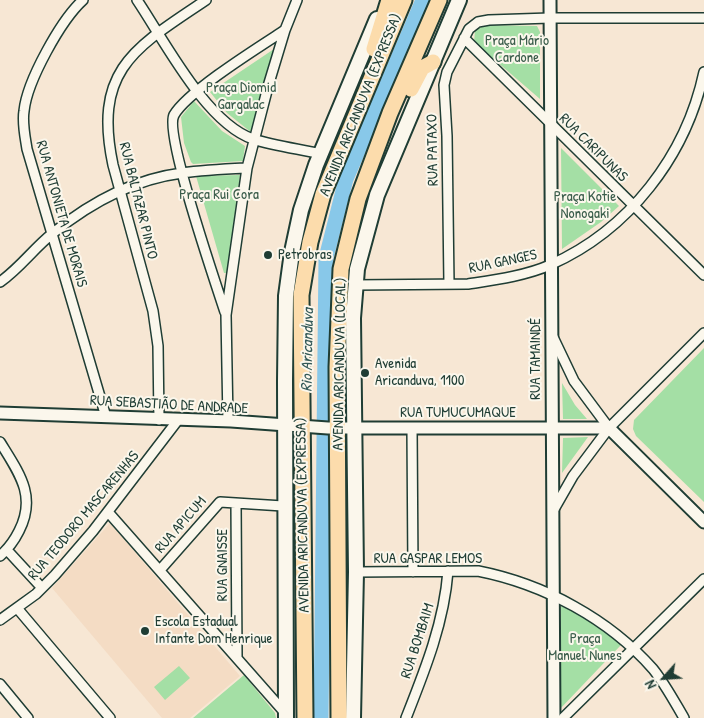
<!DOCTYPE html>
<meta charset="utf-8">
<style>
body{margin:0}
#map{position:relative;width:704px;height:718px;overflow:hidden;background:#f7e7d4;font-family:"Patrick Hand",sans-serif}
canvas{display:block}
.north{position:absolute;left:639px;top:653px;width:50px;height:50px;-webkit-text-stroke:4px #fbf7ec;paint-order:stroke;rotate:244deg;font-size:14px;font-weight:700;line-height:20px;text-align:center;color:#1f3d34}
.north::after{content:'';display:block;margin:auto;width:18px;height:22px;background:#1f3d34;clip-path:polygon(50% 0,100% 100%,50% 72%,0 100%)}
</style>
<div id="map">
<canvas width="704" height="718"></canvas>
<div class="north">N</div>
</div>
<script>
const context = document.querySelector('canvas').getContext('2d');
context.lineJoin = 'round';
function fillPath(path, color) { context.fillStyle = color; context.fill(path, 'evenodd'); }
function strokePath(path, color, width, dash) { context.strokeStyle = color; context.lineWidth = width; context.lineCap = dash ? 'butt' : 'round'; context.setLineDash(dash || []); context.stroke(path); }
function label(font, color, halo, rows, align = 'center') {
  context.font = font + ' "Patrick Hand",sans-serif'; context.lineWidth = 4; context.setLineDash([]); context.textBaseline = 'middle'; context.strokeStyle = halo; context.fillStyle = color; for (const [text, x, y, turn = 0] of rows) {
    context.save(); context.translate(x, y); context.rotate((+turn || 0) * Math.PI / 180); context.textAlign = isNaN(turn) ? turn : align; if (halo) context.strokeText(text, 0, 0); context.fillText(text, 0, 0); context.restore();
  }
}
const built = new Path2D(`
 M110,523L240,676L190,718H162L52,588Z`);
const green = new Path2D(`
 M484,25L537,26L540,32V99L474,42L475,31Z
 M274,49L275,50L252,133L227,113L210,92Z
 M194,101L222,131L245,146L243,161L193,164L191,162L184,143L181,117Z
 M561,148L619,206L601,222L562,249Z
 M240,175L227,273H224L196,176Z
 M704,348V502L636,436L633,429L634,420Z
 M562,383L575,405L587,419H563Z
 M588,437L562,473L563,438Z
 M561,606L593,621L621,645L560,709Z
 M179,666L190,678L165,700L154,687Z
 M244,675L275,713L276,718H193Z`);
const river = new Path2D(`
 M321,718L326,258L346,179L423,0`);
const minor = new Path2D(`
 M83,0C61,20 27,81 24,111C22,123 25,136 27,149L106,417
 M137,0C164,40 206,123 253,139C275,146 299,149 321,154
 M464,38L704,275
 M0,282C20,268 34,248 53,233C90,203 135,179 182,173C204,170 226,169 247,168
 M449,284L447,136L444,85L447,72L469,29L478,22L489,20L550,18H704
 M355,285L468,284C494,280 525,276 550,265C629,230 686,156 704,72
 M225,312C216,284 164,133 174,115C188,91 259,47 285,30
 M553,337L574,381L609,428
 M159,420L158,346L153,311L113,165C93,70 134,48 206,0
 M228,421L226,315L247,168L269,83L285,30L297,0
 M412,428L413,572
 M0,442C19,473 37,496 19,531C14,541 8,549 0,556
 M236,503L237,657
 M553,511L573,476L609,428L704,333
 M108,512L286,714
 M7,550L42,588
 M160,570L220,502L283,506
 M356,572L478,571C544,584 609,619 653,669C665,684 674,701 684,718
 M17,608L110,718
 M0,620L36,594L55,575L93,531L178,420
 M0,684L28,718
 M406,718C425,670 444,623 448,571
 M563,718L704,579`);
const tertiary = new Path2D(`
 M550,0L554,718
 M0,413L231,421L328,428H609L704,522`);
const secondary = new Path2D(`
 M286,718L285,381L286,296L292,252L301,210L316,165L377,19
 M353,718L356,572L353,318L357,269L377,195L459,0`);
const trunk = new Path2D(`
 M374,49L389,0
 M411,89L422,68L433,62
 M305,718L301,295L310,242L323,194L404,0
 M339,718L337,367L341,269L358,199L390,113L439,0`);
const markers = [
 [268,255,5,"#1f3d34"],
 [365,373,5,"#1f3d34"],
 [145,631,5,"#1f3d34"]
];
const parkNames = [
 ["Praça Mário",517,41],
 ["Cardone",517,58],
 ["Praça Diomid",241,88],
 ["Gargalac",241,105],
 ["Praça Rui Cora",219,195],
 ["Praça Kotie",585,197],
 ["Nonogaki",585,214],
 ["Praça",585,639],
 ["Manuel Nunes",585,656]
];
const streetNames = [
 ["AVENIDA ARICANDUVA (EXPRESSA)",361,105,-68],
 ["RUA CARIPUNAS",593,148,45],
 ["RUA PATAXO",433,150,-91],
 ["RUA BALTAZAR PINTO",138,201,76],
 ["RUA ANTONIETA DE MORAIS",61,214,74],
 ["RUA GANGES",503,262,-12],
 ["RUA TAMAINDÉ",536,359,-90],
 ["AVENIDA ARICANDUVA (LOCAL)",340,364,-89],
 ["RUA SEBASTIÃO DE ANDRADE",169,405,3],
 ["RUA TUMUCUMAQUE",458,413],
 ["AVENIDA ARICANDUVA (EXPRESSA)",303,515,-91],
 ["RUA TEODORO MASCARENHAS",84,516,-50],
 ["RUA APICUM",181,525,-49],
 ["RUA GASPAR LEMOS",428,559],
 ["RUA GNAISSE",223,565,-90],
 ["RUA BOMBAIM",418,641,-72]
];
const poiNames = [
 ["Petrobras",278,255],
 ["Avenida",375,364],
 ["Aricanduva, 1100",375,381],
 ["Escola Estadual",155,622],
 ["Infante Dom Henrique",155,639]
];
const waterNames = [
 ["Rio Aricanduva",308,350,-89]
];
fillPath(built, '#f4dcc4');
fillPath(green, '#a4dfa5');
strokePath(river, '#88c8e9', 15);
strokePath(minor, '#1f3d34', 12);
strokePath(tertiary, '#1f3d34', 15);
strokePath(secondary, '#1f3d34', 18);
strokePath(trunk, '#1f3d34', 19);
strokePath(minor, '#fbf7ec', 9);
strokePath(tertiary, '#fbf7ec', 11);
strokePath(secondary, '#fbf7ec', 14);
strokePath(trunk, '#fcdcac', 15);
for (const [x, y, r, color] of markers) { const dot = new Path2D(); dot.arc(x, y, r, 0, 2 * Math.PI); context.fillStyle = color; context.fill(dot); strokePath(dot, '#fbf7ec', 2); }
label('15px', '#3a5d4b', '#fbf7ec', parkNames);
label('15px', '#1f3d34', '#fbf7ec', streetNames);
label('15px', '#1f3d34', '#fbf7ec', poiNames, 'left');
label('italic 16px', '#345958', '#fbf7ec', waterNames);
</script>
